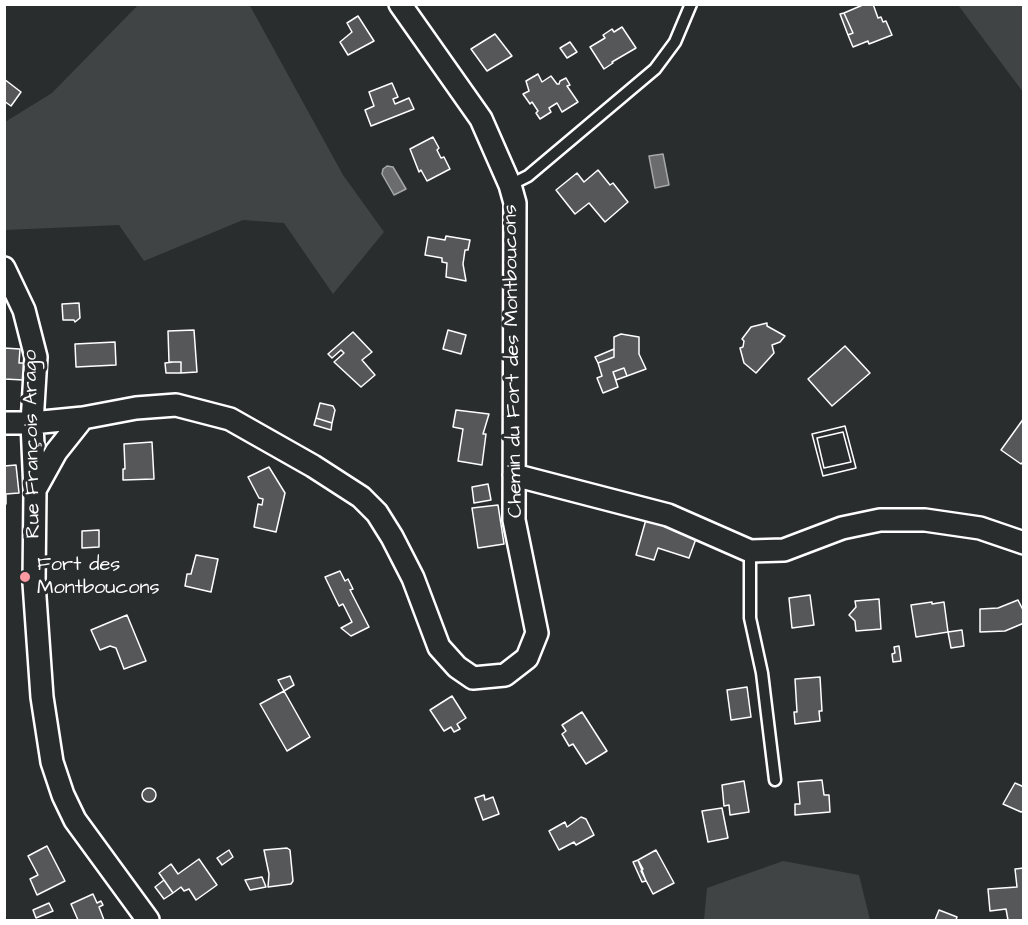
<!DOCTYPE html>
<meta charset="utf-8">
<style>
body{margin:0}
#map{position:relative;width:1028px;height:925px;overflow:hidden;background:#2a2d2e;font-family:"Architects Daughter",sans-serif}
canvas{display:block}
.frame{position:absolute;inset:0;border:6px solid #fff;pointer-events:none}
</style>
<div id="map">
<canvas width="1028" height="925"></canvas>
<div class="frame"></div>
</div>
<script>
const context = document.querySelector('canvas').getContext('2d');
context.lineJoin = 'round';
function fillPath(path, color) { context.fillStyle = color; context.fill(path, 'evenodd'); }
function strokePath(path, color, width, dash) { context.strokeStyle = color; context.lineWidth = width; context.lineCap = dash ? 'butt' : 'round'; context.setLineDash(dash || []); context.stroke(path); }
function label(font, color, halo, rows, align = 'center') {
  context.font = font + ' "Architects Daughter",sans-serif'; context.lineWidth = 6; context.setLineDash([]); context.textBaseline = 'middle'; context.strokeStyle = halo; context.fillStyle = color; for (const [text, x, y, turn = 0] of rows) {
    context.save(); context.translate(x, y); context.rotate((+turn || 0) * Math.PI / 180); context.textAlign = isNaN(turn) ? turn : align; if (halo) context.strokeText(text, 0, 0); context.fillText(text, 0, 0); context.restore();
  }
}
const green = new Path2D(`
 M249,4L343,175L384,232L333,294L284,223L243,220L144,261L119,225L5,230V122L52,93L138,5Z
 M958,5H1023V92Z
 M783,861L859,875L870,920H704L707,888Z`);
const water = new Path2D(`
 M663,154L669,185L655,188L649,156Z
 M387,166L393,167L406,189L394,195L382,174L383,169Z`);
const building = new Path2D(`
 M865,4H873L878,18L881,17L883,22L886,21L892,35L869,44L868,41L853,47L848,35L853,33L844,13Z
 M844,13L853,33L848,35L840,14Z
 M358,16L374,41L348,55L340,42L352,32L347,23Z
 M622,27L636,48L612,62L613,63L604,69L590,47L605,38L603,35L612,29L614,32Z
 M495,34L512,56L487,71L471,49Z
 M570,42L577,52L567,58L560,48Z
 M538,74L542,82L551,76L557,84H559L560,81L566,78L570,85L567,86L578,102L562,112L557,103L549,108L551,112L540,119L536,113L538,111L532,102L530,104L523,94L529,91L526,81Z
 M4,79L21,92L11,106L4,101Z
 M392,83L398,97L393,99L395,104L409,98L414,109L371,126L365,110L374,106L369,92Z
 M433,137L439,148L437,150L441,158L444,157L450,169L427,181L421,170L419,172L410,149Z
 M598,170L610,185L613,183L628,202L605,222L589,203L575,214L556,190L577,173L584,182Z
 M446,236L470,240L468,250H465L463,264L466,281L446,277L447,263L442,262V258L425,255L428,237L445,240Z
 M79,303L80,318L75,322L74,320H63L62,304Z
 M767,323V326L785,336L780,342L772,345L774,353L756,373L744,363L740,348L743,347L744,341L742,339L751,327Z
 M194,330L197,372L181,373V362H169L168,331Z
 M448,330L466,335L461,354L443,349Z
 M353,332L372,352L362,360L375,375L361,387L334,362L344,353L341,350L332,358L328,354Z
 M621,334L639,337V354L646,369L627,376L624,368L613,372L618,387L603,393L597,378L602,376L598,363L614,357V337Z
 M115,342L116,365L76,367L75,344Z
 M845,346L870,373L832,406L808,379Z
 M4,348L20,349L19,363H25L24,380L4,379Z
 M614,349V357L598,363L595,357Z
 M173,362H181V373H166L165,363Z
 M624,368L627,376L616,380L613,372Z
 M320,403L333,406L335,410L332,423L316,418Z
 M456,410L489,414L483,434H486L482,465L458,461L463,429L453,427Z
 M316,418L332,423L331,430L314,425Z
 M1024,418V461L1021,464L1001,450Z
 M845,426L856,468L823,476L812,434ZM843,432L851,462L824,468L817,438Z
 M845,426L856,468L823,476L812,434Z
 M843,432L851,462L824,468L817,438Z
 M152,442L154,479L123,480V469H125L124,444Z
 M16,465L19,493L6,494V504H4V466Z
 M269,467L285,493L276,532L254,527L258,504L262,505L263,499L259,498L248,477Z
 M488,484L491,500L474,503L472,487Z
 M498,505L504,544L478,548L472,508Z
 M647,516L697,536L689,558L658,548L654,560L636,555Z
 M99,530V547L82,548V531Z
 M196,555L218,559L211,592L185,586L187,574H191Z
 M340,571L345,581L348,579L353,589L350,590L369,627L351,636L341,628L352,622L343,604L339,606L325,577Z
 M810,595L814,625L792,628L789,598Z
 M879,599L881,629L856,631L855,621L849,615L856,607L855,601Z
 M1018,600L1024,612V623L1005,631L980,632V609L998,608Z
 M932,602V604L944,602L948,632L916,637L911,605Z
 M127,615L146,661L124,669L116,648L110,646L100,650L91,630Z
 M962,630L964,646L951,648L948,632Z
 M899,646L901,661L893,662L892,654L895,653L894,647Z
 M290,676L294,685L284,691L278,680Z
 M820,677L822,711H819L820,721L795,724L794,712H797L795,679Z
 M747,687L751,717L731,720L727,690Z
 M284,691L310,737L287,751L260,704Z
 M452,696L466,718L457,724L460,729L454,732L451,727L444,731L430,710Z
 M582,712L607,751L586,764L573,744L569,746L562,734L566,731L562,725Z
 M822,780L824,795H829L830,812L795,815V804H800L798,782Z
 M744,781L749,812L730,815L729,805L724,806L722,785Z
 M1015,783L1024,787V811L1021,812L1003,804Z
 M142 795a7 7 0 1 1 14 0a7 7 0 1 1-14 0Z
 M484,795L485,800L493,797L499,814L483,820L475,798Z
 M722,808L728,838L708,842L702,811Z
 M581,817L586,819L594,835L576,845L574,842L559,850L549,831L565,822L567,827Z
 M47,846L65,881L37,895L30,879L38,875L28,856Z
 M287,848L290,850L293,881L291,884L268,887L269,874L264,850Z
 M229,850L233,857L222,865L217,858Z
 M656,850L674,883L653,894L641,871L643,869L638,860Z
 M199,859L217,885L196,900L189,889L184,891L181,887L173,893L159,873L171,864L178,874Z
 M638,860L646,881L642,882L633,862Z
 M1024,868L1023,920H1008L1006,909L990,911L988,889L1017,887L1015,869Z
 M262,877L266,887L250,890L245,880Z
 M164,880L173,893L164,899L155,887Z
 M93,894L97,903L101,901L103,905L99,907L104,920H78L71,904Z
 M49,903L53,911L36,918L33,910Z
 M939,910L957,917L956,920H935Z`);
const service = new Path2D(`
 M510,185L528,176L655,69L675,42L691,4
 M750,551V618L762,673L775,780`);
const minor = new Path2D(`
 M4,268L24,310L36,357L32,423L35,491L34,583L42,697L52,762L63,795L75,820L148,920
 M4,423H32L83,418L136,408L176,405L230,419L313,466L361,497L377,513L392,537L413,578L439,647L457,667L473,678L505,675L527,658L537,633L514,520L515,203L510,185L481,119L400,4
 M514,475L668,515L750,551L784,550L842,528L880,520H925L980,528L1024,543
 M35,490L56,452L83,418`);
const markers = [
 [25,577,6,"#ff9aa2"]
];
const streetNames = [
 ["Chemin du Fort des Montboucons",514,361,-91],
 ["Rue François Arago",33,444,-91]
];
const poiNames = [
 ["Fort des",37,566],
 ["Montboucons",37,589]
];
fillPath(green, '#414445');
fillPath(water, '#6a6c6d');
strokePath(water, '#a6a7a7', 1.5);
fillPath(building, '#555758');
strokePath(building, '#fff', 1.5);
strokePath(service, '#fff', 15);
strokePath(minor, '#fff', 26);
strokePath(service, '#2a2d2e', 10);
strokePath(minor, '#2a2d2e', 21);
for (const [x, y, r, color] of markers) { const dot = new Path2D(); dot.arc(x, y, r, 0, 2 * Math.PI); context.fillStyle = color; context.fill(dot); strokePath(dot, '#2a2d2e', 2); }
label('20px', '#fff', '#2a2d2e', streetNames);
label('20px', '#fff', '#2a2d2e', poiNames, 'left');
</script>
